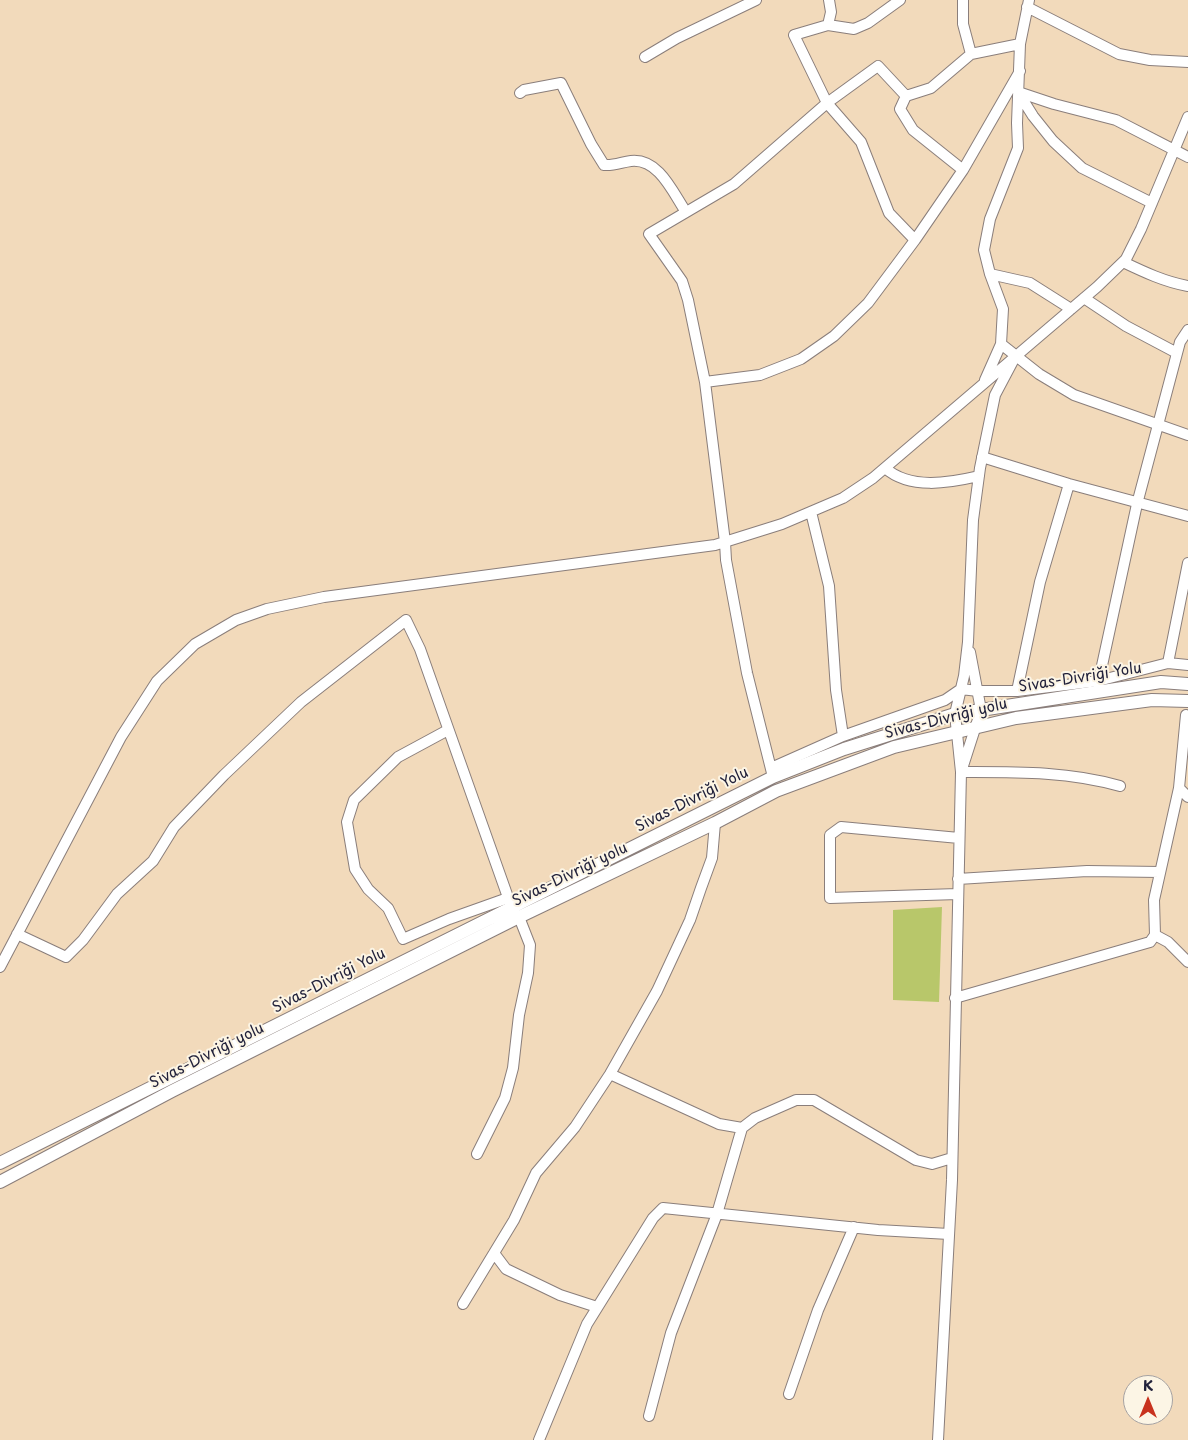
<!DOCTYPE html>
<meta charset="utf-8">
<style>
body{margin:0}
#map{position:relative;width:1188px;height:1440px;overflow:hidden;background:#f2dabb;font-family:"Playpen Sans",sans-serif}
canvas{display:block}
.north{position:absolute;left:1123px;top:1375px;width:50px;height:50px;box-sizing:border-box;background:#fcf5e5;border:1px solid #a5a1a1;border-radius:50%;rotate:0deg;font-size:14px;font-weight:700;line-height:20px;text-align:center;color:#22223b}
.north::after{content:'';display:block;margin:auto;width:18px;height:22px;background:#c8321e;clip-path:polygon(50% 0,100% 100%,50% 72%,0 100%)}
</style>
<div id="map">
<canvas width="1188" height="1440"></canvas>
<div class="north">K</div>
</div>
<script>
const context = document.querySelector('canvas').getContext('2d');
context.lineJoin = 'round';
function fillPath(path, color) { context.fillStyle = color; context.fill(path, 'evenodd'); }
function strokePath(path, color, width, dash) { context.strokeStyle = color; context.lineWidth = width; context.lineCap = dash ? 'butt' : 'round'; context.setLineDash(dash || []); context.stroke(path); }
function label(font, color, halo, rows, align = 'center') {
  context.font = font + ' "Playpen Sans",sans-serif'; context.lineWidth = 4; context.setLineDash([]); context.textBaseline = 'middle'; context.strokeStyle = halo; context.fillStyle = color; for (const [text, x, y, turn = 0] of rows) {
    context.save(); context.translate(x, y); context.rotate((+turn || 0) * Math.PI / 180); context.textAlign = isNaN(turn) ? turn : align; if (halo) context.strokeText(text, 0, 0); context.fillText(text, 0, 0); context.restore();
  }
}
const green = new Path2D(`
 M942,907L939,1002L893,1000V910Z`);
const minor = new Path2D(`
 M829,0L831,12L828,25L794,35L827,103L861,142L889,213L915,240
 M963,0V24L971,54
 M1027,7L1119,54L1150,60L1188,62
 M828,25L854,29L868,23L900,0
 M645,57L677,38L756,0
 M1018,92L1054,104L1116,120L1188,157
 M1018,92L1033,116L1053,141L1082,168L1152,203
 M520,93L524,90L561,83L591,144L604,165C614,166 622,162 631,161C659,158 673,193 686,212
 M963,170L913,130L900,109L906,96L931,88L971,54L1020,44
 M1123,262C1144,272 1165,282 1188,286
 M990,274L1030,283L1071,309
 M1084,298L1126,326L1177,353
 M1001,344L1039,374L1074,395L1188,435
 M985,380L1001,344L1003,309L990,274L984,250L990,219L1018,148L1017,123L1020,44L1029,0
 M705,382L760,375L801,359L834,336L868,303L915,240L963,170L1020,71
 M982,457L1069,484L1188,516
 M885,468C910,490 949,483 979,476
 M811,512L829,586L836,690L843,736
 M1168,663L1188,563
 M1098,684L1137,504L1180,342L1188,330
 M1017,691L1040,582L1069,484
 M448,730L398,757L354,800L347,822L355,869L368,889L388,908L403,939L449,919L508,898
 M771,768L843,736L945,700L961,689L978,691H1017L1098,681L1168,663L1188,665
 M962,769L981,710L970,652
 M961,772C1015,772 1068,771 1120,786
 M773,777L747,673L726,560L725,542L705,382L688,300L682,281L649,234L734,184L827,103L878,66L906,96
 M1179,788L1188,797
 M958,879L1087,871L1160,872
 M958,894L830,898V835L841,827L959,838
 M17,934L66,957L83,940L117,894L153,861L174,827L224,775L301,702L406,620L420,649L510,903L521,898
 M1155,935L1168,942L1188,962
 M0,967L121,737L157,681L195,644L236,620L267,609L324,597L715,545L782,524L843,498L873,478L1097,287L1126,259L1141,229L1188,117
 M955,998L1150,942L1155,935L1154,900L1179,788L1186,715
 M610,1074L719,1124L742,1128
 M477,1154L505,1098L513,1068L519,1015L528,973L530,945L519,917
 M494,1253L506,1269L560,1295L597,1307
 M463,1304L514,1220L536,1173L575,1127L610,1074L657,991L690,920L701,888L712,858L715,823
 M789,1394L818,1310L854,1227
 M649,1416L671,1333L717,1214L742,1128L755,1118L796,1100H814L916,1160L932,1164L952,1158
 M539,1440L587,1324L653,1218L663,1208L878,1230L949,1234
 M938,1440L952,1180L961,772L955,714L964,676L968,642L973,520L980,468L995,395L1013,361`);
const major = new Path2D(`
 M0,1163L773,777L844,749L955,714L1161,682L1188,684
 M0,1182L172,1091L519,917L715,823L776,791L894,747L1016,718L1152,700L1188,701`);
const streetNames = [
 ["Sivas-Divriği Yolu",1080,678,-9],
 ["Sivas-Divriği yolu",946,719,-14],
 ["Sivas-Divriği Yolu",692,800,-27],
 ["Sivas-Divriği yolu",570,875,-26],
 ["Sivas-Divriği Yolu",329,981,-27],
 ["Sivas-Divriği yolu",207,1056,-27]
];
fillPath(green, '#b8c76a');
strokePath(minor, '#8a7e7b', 12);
strokePath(major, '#8a7e7b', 14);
strokePath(minor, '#fff', 10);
strokePath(major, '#fff', 12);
label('15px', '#22223b', '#fcf5e5', streetNames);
</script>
